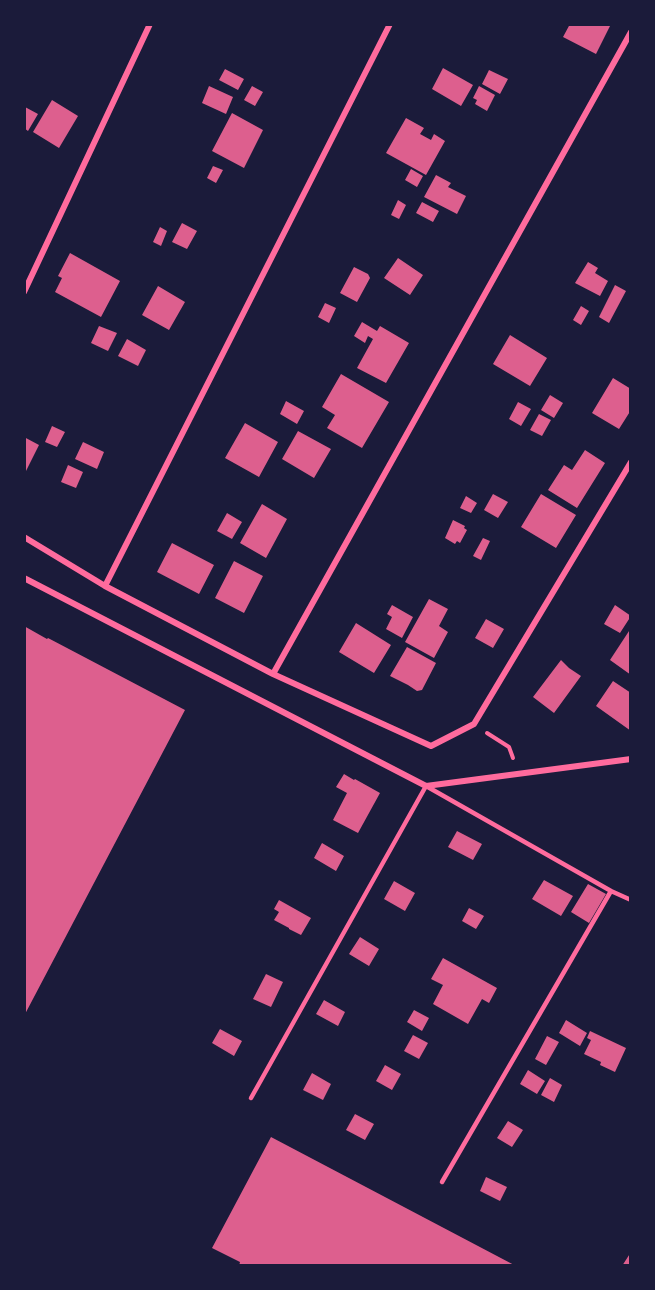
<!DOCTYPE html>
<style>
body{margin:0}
#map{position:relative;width:655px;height:1290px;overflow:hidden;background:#1b1b3a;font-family:Roboto,sans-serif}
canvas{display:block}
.frame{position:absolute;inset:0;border:26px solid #1b1b3a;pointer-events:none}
</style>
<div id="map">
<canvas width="655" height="1290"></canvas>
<div class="frame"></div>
</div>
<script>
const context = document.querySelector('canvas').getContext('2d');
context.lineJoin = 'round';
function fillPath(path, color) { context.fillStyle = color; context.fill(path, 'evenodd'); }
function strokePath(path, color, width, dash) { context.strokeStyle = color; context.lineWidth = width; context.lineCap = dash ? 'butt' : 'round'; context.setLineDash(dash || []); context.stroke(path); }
const building = new Path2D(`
 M570,24H611L596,54L563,37Z
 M443,68L473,85L461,106L432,89Z
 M225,69L244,79L238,90L219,80Z
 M489,70L508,79L500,94L482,84Z
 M209,86L233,97L226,114L202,103Z
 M252,86L263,92L255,106L244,100Z
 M479,86L495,95L487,111L475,104L477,100L473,98Z
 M52,100L78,116L59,148L33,132Z
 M25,107L38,114L28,131L24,128Z
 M232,113L263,130L244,168L212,151Z
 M406,118L424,128L420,134L431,140L434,134L445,141L426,175L386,153Z
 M213,166L223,170L216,183L207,178Z
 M411,169L423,176L417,187L405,180Z
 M436,175L451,183L448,187L466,196L457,214L424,197Z
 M398,200L406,205L399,219L391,215Z
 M422,202L439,211L433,222L416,213Z
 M182,223L197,231L187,249L172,242Z
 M160,227L167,231L161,246L153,242Z
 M70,253L120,281L101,317L55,292L62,278L58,276Z
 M398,258L423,275L410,295L384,278Z
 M588,262L598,268L595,273L608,281L600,296L575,283Z
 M354,267L368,274L370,278L357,302L340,293Z
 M615,285L626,291L609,323L599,317Z
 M158,286L185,302L169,330L142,315Z
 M325,303L336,308L329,323L318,317Z
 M581,306L589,311L581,325L573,320Z
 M362,322L377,331L380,326L409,343L386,383L357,368L373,339L368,336L365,343L354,336Z
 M99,326L117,333L108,351L91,343Z
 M510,335L547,358L530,386L493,364Z
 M127,339L146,350L138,366L118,356Z
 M341,374L389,402L362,448L327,428L335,415L322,407Z
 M613,378L631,389V410L619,429L592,413Z
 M550,395L563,403L554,418L541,410Z
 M286,401L304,411L297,424L280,414Z
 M518,402L531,409L521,426L509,419Z
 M539,414L551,420L542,436L530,430Z
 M245,423L278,442L259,477L225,458Z
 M52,426L65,432L57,447L45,442Z
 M298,431L331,449L314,478L282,459Z
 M24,437L39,445L24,475Z
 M83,442L104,452L97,469L75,459Z
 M585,450L605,463L577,508L548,490L564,465L572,470Z
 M68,465L83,472L76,488L61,482Z
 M493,494L508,502L498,518L484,510Z
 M541,494L576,515L556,548L521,527Z
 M466,496L477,503L471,513L460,508Z
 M262,504L287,519L266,558L240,543Z
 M227,513L242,522L232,539L217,531Z
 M453,520L465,526L464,528L467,530L460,543L457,541L455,544L445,538Z
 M483,538L490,541L481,560L473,556Z
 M172,543L214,565L199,594L157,572Z
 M234,561L263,576L244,613L215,598Z
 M429,599L448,609L439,626L448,632L434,658L405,642Z
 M392,605L413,617L402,638L386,629L392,617L387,614Z
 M615,605L631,616L620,633L604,624Z
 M486,619L504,629L493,648L475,638Z
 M356,623L391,645L374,673L339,652Z
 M24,626L47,639L48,638L185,710L24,1016Z
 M631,628V675L610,660Z
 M407,647L436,663L422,690L417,691L408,685L390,676Z
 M561,660L569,668L581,676L554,713L533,697Z
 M613,681L631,693V731L596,706Z
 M344,774L354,780L355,779L380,793L358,833L333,820L347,793L336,787Z
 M457,831L482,844L473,860L448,847Z
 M322,843L344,856L336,871L314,858Z
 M544,880L573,896L561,916L532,899Z
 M394,881L415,893L405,911L384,899Z
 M588,884L606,894L589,923L571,912Z
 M279,900L311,918L301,935L289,929V928L274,920L279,912L274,909Z
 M469,908L484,916L476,929L462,921Z
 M360,937L379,949L369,966L349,954Z
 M443,958L497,988L489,1003L482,999L468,1024L433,1004L443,985L431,979Z
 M266,974L283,982L271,1007L253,999Z
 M324,1000L345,1012L338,1026L316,1014Z
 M414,1010L429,1018L422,1031L407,1022Z
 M566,1020L587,1033L580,1046L559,1033Z
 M220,1029L242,1041L234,1056L212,1043Z
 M590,1031L626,1048L615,1072L600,1065L601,1062L584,1054L591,1040L587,1038Z
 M413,1035L428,1043L419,1059L404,1051Z
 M547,1036L559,1042L546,1065L535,1059Z
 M385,1065L401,1074L392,1090L376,1081Z
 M528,1070L545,1081L537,1094L520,1084Z
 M312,1073L331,1084L323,1100L303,1090Z
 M550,1078L562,1085L554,1102L541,1095Z
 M355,1114L374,1124L365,1140L346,1130Z
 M508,1121L523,1130L512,1147L497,1138Z
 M271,1137L516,1266H239L240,1262L212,1248Z
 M486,1177L507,1187L500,1201L480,1191Z
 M631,1252V1266H622Z`);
const path = new Path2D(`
 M487,733L509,747L513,758`);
const service = new Path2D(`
 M251,1098L426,786L611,891L631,900
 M442,1182L611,891`);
const minor = new Path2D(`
 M24,292L150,24
 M24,537L105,586L273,674L431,746L474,724L631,462
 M24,578L426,786L631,759
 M105,586L390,24
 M273,674L631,32`);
fillPath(building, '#dd5f8e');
strokePath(path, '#ff6b9d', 4);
strokePath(service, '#ff6b9d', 4.5);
strokePath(minor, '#ff6b9d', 6);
</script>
